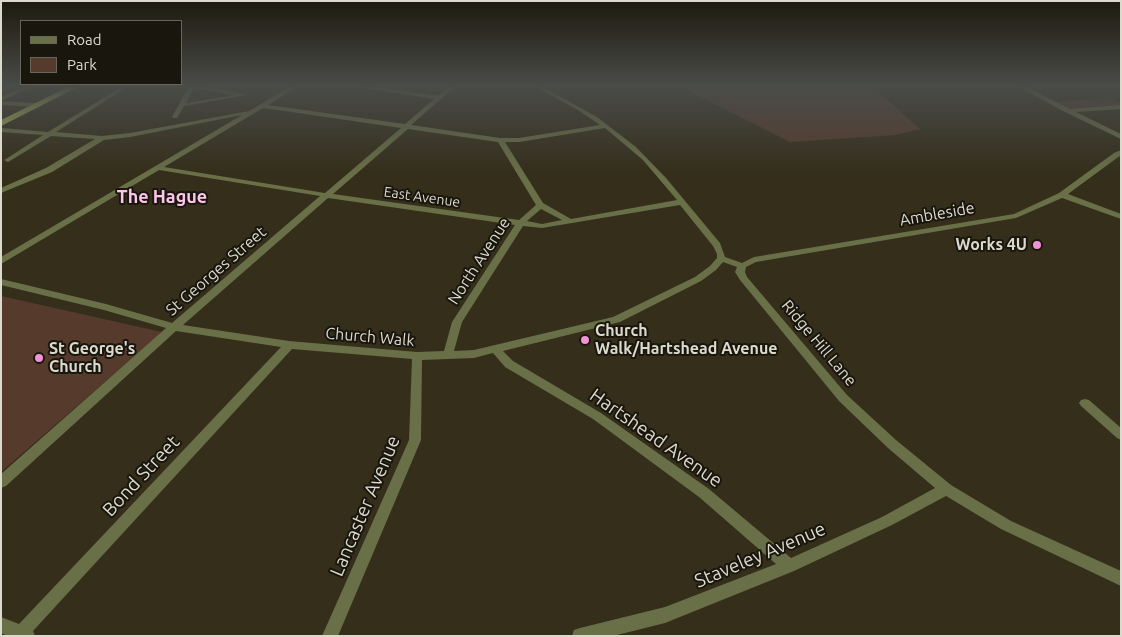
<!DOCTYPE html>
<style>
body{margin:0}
#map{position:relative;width:1122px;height:637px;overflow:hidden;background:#342e1a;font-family:Ubuntu,sans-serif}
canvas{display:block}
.frame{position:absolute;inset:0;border:2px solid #dcd9cd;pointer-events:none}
.legend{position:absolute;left:20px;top:20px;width:162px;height:65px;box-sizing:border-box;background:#19160e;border:1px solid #67645a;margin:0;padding:6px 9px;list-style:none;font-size:15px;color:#dcd9cd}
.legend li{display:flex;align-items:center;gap:10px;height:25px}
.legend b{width:25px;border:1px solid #67645a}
</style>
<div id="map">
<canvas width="1122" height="637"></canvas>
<div class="frame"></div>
<ul class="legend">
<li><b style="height:6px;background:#696f47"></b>Road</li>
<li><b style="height:14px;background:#563a2c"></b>Park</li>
</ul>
</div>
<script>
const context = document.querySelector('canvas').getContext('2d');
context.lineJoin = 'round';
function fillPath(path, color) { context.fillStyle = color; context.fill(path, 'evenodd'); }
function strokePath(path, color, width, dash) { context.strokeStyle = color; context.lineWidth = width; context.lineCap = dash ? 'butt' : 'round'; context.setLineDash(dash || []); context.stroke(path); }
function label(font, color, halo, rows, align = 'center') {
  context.font = font + ' Ubuntu,sans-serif'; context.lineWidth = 4; context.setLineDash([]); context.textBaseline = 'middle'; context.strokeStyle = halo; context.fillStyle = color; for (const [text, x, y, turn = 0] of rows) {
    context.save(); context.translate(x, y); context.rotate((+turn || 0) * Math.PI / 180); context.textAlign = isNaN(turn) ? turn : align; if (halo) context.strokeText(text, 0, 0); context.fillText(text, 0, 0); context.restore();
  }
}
const green = new Path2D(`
 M679,86H872L920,129L895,135L790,142Z
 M1109,98L1121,103V107L1067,111L1054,102Z
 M1,296L162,332L1,472Z`);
const minor = new Path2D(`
 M25,86H33L1,101V97Z
 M189,86H202L247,95L184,106L177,118H173L172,117ZM194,88L234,95L186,103Z
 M291,86H298L268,105L405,124L434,99L353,86H368L438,96L450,86H456L411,125L500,138H519L600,125L578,110L534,86H541L597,117L636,147L666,178L720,243L725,257L742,263L754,257L1014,214L1059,193L1114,153L1121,150V155L1068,194L1121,214V219L1062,198L1016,218L756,262L746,267L745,272L747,277L847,395L896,440L951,485L1011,521L1121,571V586L1001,529L946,496L892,525L794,571L665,623L613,636H572L574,630L580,628L665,607L776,564L699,497L593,419L505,367L493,353L474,358L422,360L421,440L338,636H322L409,440L412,359L292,349L33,631L35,636H8L1,633V617L19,624L281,347L176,331L6,486L1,488V474L166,328L104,310L1,285V279L106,304L172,323L320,196L159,170L1,264V257L242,115L130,137L104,140L52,172L1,193V188L46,168L95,139L51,136L8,162L4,160L6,159L43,135L1,132V128L48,132L121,87L123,88V90L56,132L102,136L130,133L249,111ZM263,108H264L401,128L325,193L164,167ZM605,128L643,160L677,200L571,219L543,203L505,142H519ZM408,129L498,142L536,205L519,220L333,194ZM328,198L515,225L452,322L444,351L417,352L289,341L183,325ZM680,205L713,246L717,254V258L710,266L695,277L613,317L474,350L454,351L462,322L523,226L542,228ZM541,209L562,220L542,224L527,221ZM723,262L737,267L735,272L740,280L839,401L888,448L935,488L882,517L791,558L709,489L601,413L513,361L503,351L620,322L701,281L716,270Z
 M1017,86H1024L1070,109L1121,105V109L1076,112L1121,134V139L1065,112Z
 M1,101L37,103L40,105L37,107L1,105Z
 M1085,399L1089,400L1121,428V440L1117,438L1081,406L1079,403L1081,400Z`);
const trunk = new Path2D(`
 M70,86H80L1,126V120Z`);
const markers = [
 [1037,245,5,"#f391d6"],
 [585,340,5,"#f391d6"],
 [39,358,5,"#f391d6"]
];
const farStreetnames = [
 ["East Avenue",422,197,8]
];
const streetNames = [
 ["Ambleside",937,214,-10],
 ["North Avenue",479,261,-57],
 ["St Georges Street",216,271,-41],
 ["Church Walk",370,337,5],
 ["Ridge Hill Lane",819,343,50]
];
const poiNames = [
 ["Works 4U",1027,245,"right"],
 ["Church",595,331],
 ["Walk/Hartshead Avenue",595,349],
 ["St George's",49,349],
 ["Church",49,367]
];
const farDistrictnames = [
 ["The Hague",162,197]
];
const nearStreetnames = [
 ["Hartshead Avenue",656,438,35],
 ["Bond Street",141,476,-47],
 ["Lancaster Avenue",365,506,-67],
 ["Staveley Avenue",760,555,-23]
];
fillPath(green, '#563a2c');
fillPath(minor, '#696f47');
fillPath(trunk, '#aebc5c');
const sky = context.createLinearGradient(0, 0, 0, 175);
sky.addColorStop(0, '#1d190e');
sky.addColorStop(0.49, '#4a4c49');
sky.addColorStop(1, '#4a4c4900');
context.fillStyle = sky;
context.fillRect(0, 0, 1122, 175);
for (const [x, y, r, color] of markers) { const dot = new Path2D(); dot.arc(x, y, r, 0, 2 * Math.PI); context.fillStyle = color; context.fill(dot); strokePath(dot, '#19160e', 2); }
label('14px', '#dcd9cd', '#19160e', farStreetnames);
label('16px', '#dcd9cd', '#19160e', streetNames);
label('bold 16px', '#dcd9cd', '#19160e', poiNames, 'left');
label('bold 18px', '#fec5eb', '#19160e', farDistrictnames);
label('19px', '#dcd9cd', '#19160e', nearStreetnames);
</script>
